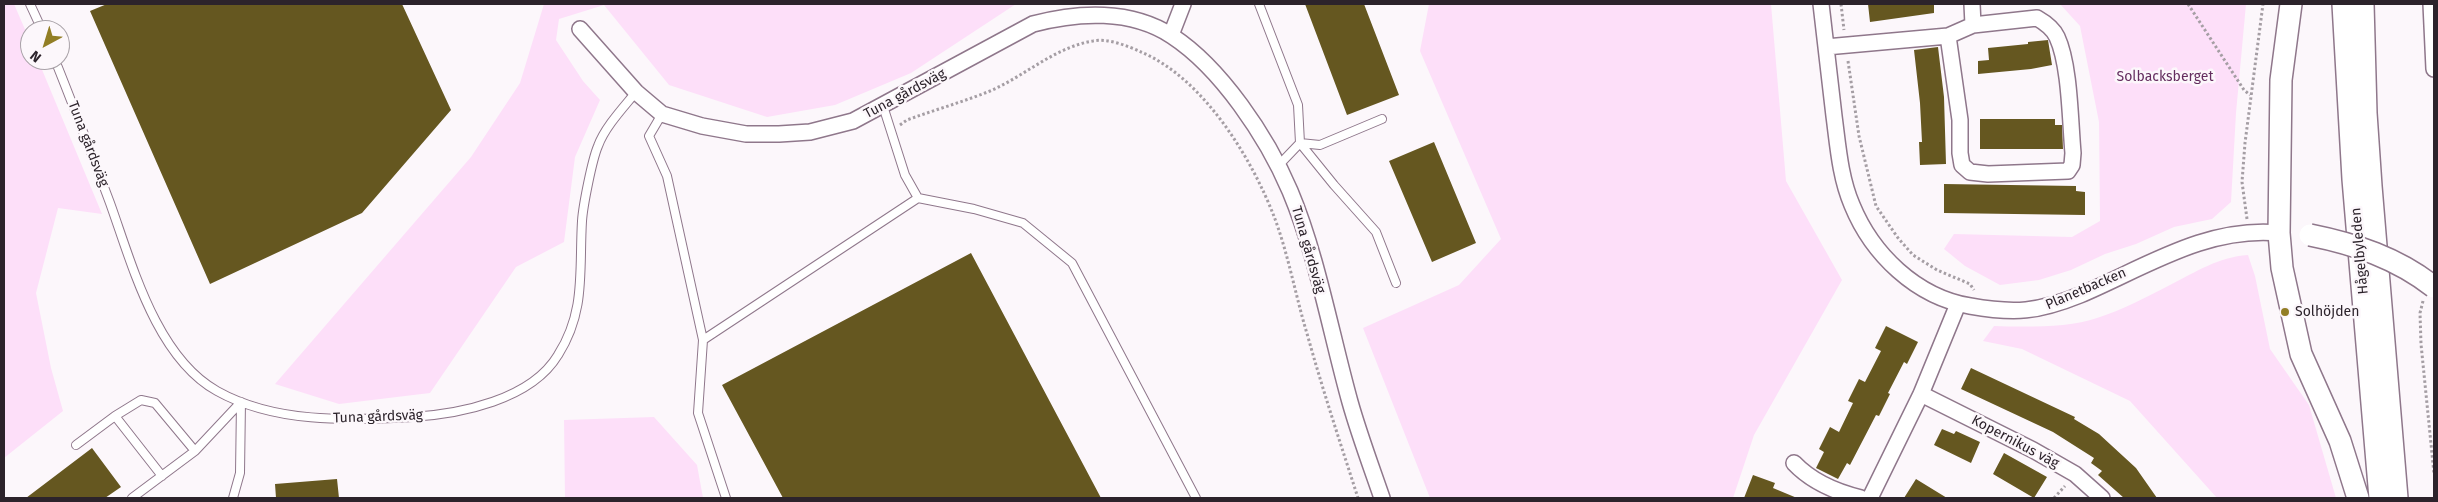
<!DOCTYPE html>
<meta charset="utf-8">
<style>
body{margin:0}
#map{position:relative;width:2438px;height:502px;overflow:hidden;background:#fcf7fb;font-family:"Fira Sans",sans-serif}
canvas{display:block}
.frame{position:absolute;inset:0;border:5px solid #2c232b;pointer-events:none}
.north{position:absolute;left:20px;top:20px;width:50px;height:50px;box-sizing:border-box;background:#fcf7fb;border:1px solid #a9a2a8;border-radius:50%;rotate:219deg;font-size:14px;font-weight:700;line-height:20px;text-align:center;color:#2c232b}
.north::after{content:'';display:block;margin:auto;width:18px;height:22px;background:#927e25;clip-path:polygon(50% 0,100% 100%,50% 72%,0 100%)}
</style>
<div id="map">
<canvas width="2438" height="502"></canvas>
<div class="frame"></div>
<div class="north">N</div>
</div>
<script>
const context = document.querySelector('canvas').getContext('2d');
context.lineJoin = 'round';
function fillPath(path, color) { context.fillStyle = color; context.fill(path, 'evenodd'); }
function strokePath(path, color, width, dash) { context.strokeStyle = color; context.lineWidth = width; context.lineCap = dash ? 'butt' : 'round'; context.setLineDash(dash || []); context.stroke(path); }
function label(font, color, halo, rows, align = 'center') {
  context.font = font + ' "Fira Sans",sans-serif'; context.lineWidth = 5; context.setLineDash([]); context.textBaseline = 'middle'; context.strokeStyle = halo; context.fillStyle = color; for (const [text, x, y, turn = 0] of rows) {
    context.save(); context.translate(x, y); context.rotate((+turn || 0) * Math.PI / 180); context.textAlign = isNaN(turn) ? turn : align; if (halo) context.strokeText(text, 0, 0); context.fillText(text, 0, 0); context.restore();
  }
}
const green = new Path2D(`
 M4,4H14L30,41V60H38L102,214L58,208L36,293L51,368L63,411L4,458Z
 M544,4H1016L911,73L835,105L767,117L669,85L604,5L559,19L556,40L583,81L600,100L575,157L564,242L516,267L430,393L339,404L275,384L471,157L520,83Z
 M1429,4H1771L1786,181L1842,280L1754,435L1733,498H1430L1363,328L1459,285L1501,239L1420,51Z
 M2060,4H2246L2236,113L2231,202L2212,219L2174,227L2136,244L2105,254L2071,270L2039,280L2000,285L1965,266L1944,249L1954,234L2072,237L2100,221L2099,122L2080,26Z
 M2248,255L2255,276L2270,349L2309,405L2336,498H2217L2130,401L2022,349L1983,341L1994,326C2023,327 2070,328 2097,318C2122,310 2147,297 2170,285C2196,272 2218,257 2248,255Z
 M654,417L697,465L703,498H565L564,420Z`);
const building = new Path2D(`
 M107,4H402L451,110L362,213L210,284L90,11Z
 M1305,4H1364L1399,95L1347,115Z
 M1868,4H1934V13L1870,22Z
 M2048,40L2052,65L2031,69L1978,74V61L1989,60L1988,48L2028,44V42Z
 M1938,47L1944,97L1946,164L1920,165L1919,142H1922L1920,103L1914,50Z
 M1980,119H2055V125H2062L2063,149H1980Z
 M1434,142L1476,243L1432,262L1389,161Z
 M1944,184L2076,186V191L2085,192V215L1944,213Z
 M971,253L1101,498H783L722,385Z
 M1886,326L1918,342L1907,364L1904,362L1888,393L1890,394L1879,416L1876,415L1850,465L1847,463L1838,479L1816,468L1824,452L1819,449L1830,427L1839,432L1853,403L1848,401L1859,379L1865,382L1881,351L1875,348Z
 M1971,368L2075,417L2074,419L2099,434L2136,468L2157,498H2124L2098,475L2102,471L2091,463L2094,458L2053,432L1961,389Z
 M1942,429L1954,434L1956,431L1980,442L1971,463L1934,445Z
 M92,448L121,487L105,498H26Z
 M2004,453L2047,477L2034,498L1993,474Z
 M1753,475L1775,483L1773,488L1797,498H1744Z
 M337,479L339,498H276L275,484Z
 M1916,479L1947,498H1904Z`);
const path = new Path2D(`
 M1841,4L1844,30
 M2188,4L2244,90L2250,95
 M1848,61L1859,136L1876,206L1898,238L1913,255L1937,270L1970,284L1974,290
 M900,125L907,120C934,110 963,102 990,91C1025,76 1055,47 1093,41C1108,38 1128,46 1141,52C1203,78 1252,158 1275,219C1289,257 1296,298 1308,337C1323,391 1341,445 1358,498
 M2247,219L2242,182L2245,143L2263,4
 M2423,301L2420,313L2421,344L2434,474
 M2054,498L2065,486`);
const service = new Path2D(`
 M30,4L42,30
 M1259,4L1298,105L1300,143L1334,185L1376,232L1396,283
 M55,60C74,107 92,155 110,203C132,264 156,357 217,391C276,424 348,420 412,417C460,414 531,400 558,355C586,311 579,271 582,221C583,206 592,160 598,146C605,127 623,108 636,92
 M883,106L905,175L918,198
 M662,114L649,136L667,176L703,340L918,198L974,209L1023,223L1072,263L1196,498
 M1277,167L1300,143L1320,145L1382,119
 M703,340L698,413L726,498
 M115,416L162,476
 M76,445L115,416L141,400L155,403L195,451
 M132,498L195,451L241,402
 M233,498L240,473L241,402`);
const minor = new Path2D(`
 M1821,4C1825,41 1830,79 1834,116C1838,146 1840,177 1852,205C1872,254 1916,297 1970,306C2015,314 2038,312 2080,295C2144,268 2206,226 2279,233
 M1972,4L1973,25
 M2431,4L2434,69
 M580,29L636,92L662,114L702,126L746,134H779L810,132L853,121L1033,24C1078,12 1131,9 1172,36C1221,68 1267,137 1290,191C1317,255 1331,334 1350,402C1359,434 1371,466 1382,498
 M1171,35L1183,4
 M1826,47L1948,36L1960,120V153L1962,165L1970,172L1988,174L2068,171L2072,165L2073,153C2070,120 2070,65 2057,37C2053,28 2044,22 2037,18L1973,25L1948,36
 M1921,394L2033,450L2075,474L2102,498
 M1794,463C1812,482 1836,492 1861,498
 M1870,498L1921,394L1958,304`);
const secondary = new Path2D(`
 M2291,4L2281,80L2279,233L2282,268L2301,354L2340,441L2358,498
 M2343,4L2353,179L2380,498
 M2363,4L2366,113L2371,186L2397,498`);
const secondaryBridge = new Path2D(`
 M2310,235C2355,244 2397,258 2434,287`);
const markers = [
 [2285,312,5,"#927e25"]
];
const parkNames = [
 ["Solbacksberget",2165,77]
];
const streetNames = [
 ["Tuna gårdsväg",905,94,-28],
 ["Tuna gårdsväg",88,144,69],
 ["Tuna gårdsväg",1308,250,74],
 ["Hågelbyleden",2360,251,-95],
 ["Planetbacken",2086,289,-23],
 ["Tuna gårdsväg",378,417,-2],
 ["Kopernikus väg",2015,442,28]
];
const poiNames = [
 ["Solhöjden",2295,312]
];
fillPath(green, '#fddff9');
fillPath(building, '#655720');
strokePath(service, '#8f778b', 10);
strokePath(minor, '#8f778b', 18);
strokePath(secondary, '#8f778b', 24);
strokePath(path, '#a59ea4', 3, [2.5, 2.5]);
strokePath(service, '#fff', 8);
strokePath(minor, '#fff', 15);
strokePath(secondary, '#fff', 21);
strokePath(secondaryBridge, '#8f778b', 24, []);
strokePath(secondaryBridge, '#fff', 21);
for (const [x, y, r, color] of markers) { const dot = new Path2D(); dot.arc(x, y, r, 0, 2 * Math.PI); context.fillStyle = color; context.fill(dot); strokePath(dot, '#fcf7fb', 2); }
label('14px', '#642d5f', '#fcf7fb', parkNames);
label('14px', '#2c232b', '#fcf7fb', streetNames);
label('14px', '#2c232b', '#fcf7fb', poiNames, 'left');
</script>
